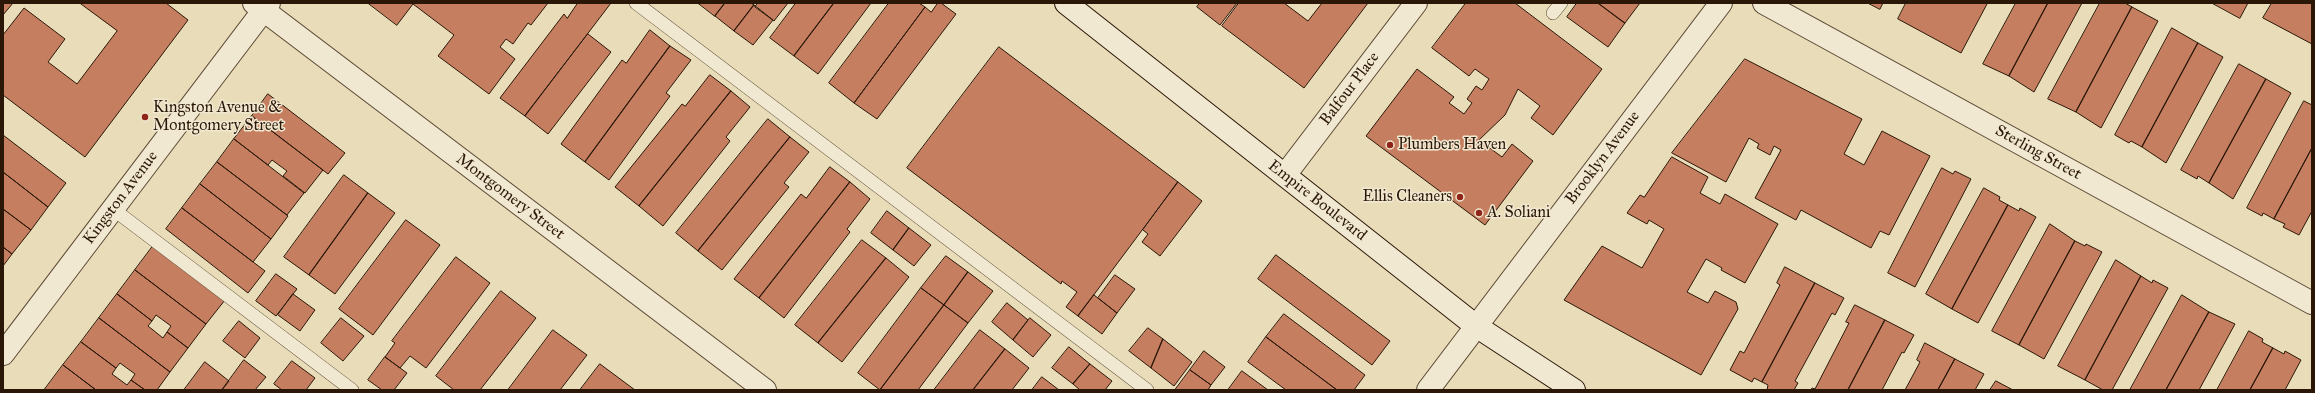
<!DOCTYPE html>
<style>
body{margin:0}
#map{position:relative;width:2315px;height:393px;overflow:hidden;background:#e9dcb8;font-family:"IM FELL Great Primer",serif}
canvas{display:block}
.frame{position:absolute;inset:0;border:4px solid #2b1708;pointer-events:none}
</style>
<div id="map">
<canvas width="2315" height="393"></canvas>
<div class="frame"></div>
</div>
<script>
const context = document.querySelector('canvas').getContext('2d');
context.lineJoin = 'round';
function fillPath(path, color) { context.fillStyle = color; context.fill(path, 'evenodd'); }
function strokePath(path, color, width, dash) { context.strokeStyle = color; context.lineWidth = width; context.lineCap = dash ? 'butt' : 'round'; context.setLineDash(dash || []); context.stroke(path); }
function label(font, color, halo, rows, align = 'center') {
  context.font = font + ' "IM FELL Great Primer",serif'; context.lineWidth = 3; context.setLineDash([]); context.textBaseline = 'middle'; context.strokeStyle = halo; context.fillStyle = color; for (const [text, x, y, turn = 0] of rows) {
    context.save(); context.translate(x, y); context.rotate((+turn || 0) * Math.PI / 180); context.textAlign = isNaN(turn) ? turn : align; if (halo) context.strokeText(text, 0, 0); context.fillText(text, 0, 0); context.restore();
  }
}
const building = new Path2D(`
 M3,3H13L3,15Z
 M80,3H166L188,20L85,157L3,95V35L24,8L65,39L48,62L77,84L117,31Z
 M368,3H548L531,25L528,23L513,44L506,39L500,47L515,59L489,94L438,56L454,35L413,4L397,25Z
 M578,3H611L525,116L500,98L564,14L567,18Z
 M698,3H725L715,16Z
 M725,3H751L754,5L734,31L715,16Z
 M758,3H788L774,21L755,7Z
 M796,3H834L794,56L770,38Z
 M834,3H871L818,74L794,56Z
 M889,3H919L925,7L854,103L829,83Z
 M938,3H941L956,14L877,119L854,103L925,7L931,12Z
 M1200,3H1237L1220,25L1197,7Z
 M1239,3H1284L1308,21L1322,3H1368L1304,88L1222,26Z
 M1466,3H1515L1602,69L1553,135L1531,118L1540,106L1518,89L1505,115L1479,140L1502,157L1512,144L1533,161L1485,225L1366,136L1417,69L1454,97L1449,103L1464,114L1472,103L1467,99L1476,86L1482,90L1489,79L1475,69L1469,76L1432,48Z
 M1577,3H1598L1625,23L1608,47L1567,17Z
 M1598,3H1640L1625,23Z
 M1868,3H1883L1880,9Z
 M1906,3H1985L1987,4L1961,53L1898,19Z
 M2016,3H2048L2009,76L1983,64Z
 M2048,3H2082L2034,92L2009,76Z
 M2100,3H2125L2132,7L2076,112L2048,99Z
 M2212,3H2248L2240,18Z
 M2272,3H2312V44L2263,18Z
 M754,5L773,20L753,45L734,31Z
 M2132,7L2158,21L2101,128L2076,112Z
 M2172,28L2198,43L2142,147L2131,141L2129,143L2115,135Z
 M650,30L670,46L585,162L561,144L622,60L626,63Z
 M588,34L611,52L548,134L525,116Z
 M2198,43L2223,57L2166,163L2142,147Z
 M670,46L691,60L666,93L670,96L609,180L585,162Z
 M999,47L1178,182L1078,316L1066,307L1077,292L1062,281L1061,284L907,168Z
 M1745,59L1862,119L1844,154L1864,165L1882,131L1930,156L1889,235L1880,231L1871,248L1801,210L1796,220L1755,198L1781,150L1774,146L1770,155L1757,148L1759,144L1749,138L1726,182L1672,153Z
 M2239,64L2266,79L2209,183L2198,176L2197,179L2181,170Z
 M710,75L731,91L639,206L615,187L682,104L685,106Z
 M2266,79L2291,93L2233,199L2209,183Z
 M731,91L750,107L726,137L730,141L663,226L639,206Z
 M268,94L345,153L328,174L252,116Z
 M2304,101L2312,105V148L2274,219L2263,213L2262,216L2247,208Z
 M252,116L323,170L305,193L283,176L287,171L272,160L268,165L234,139Z
 M768,119L790,137L698,251L676,233Z
 M3,135L66,183L48,207L3,172Z
 M790,137L809,152L784,183L789,187L722,270L698,251Z
 M234,139L304,193L287,215L217,162Z
 M2312,148V211L2299,235L2283,227L2285,224L2274,219Z
 M1672,157L1708,177L1700,193L1720,204L1725,194L1778,224L1745,283L1721,270L1722,268L1706,259L1687,292L1708,303L1715,291L1736,302L1738,309L1701,375L1564,300L1602,246L1642,268L1664,229L1649,220L1647,224L1627,213L1640,195L1644,197Z
 M217,162L288,216L271,239L200,184Z
 M830,167L850,182L759,298L734,279L801,194L806,198Z
 M1942,168L1953,174L1955,171L1971,179L1915,287L1888,273Z
 M3,172L48,207L31,230L3,209Z
 M344,175L368,193L309,275L284,257Z
 M850,182L870,199L847,229L850,232L784,318L759,298Z
 M1178,182L1202,201L1160,256L1142,242L1148,234L1143,230Z
 M200,184L271,239L253,262L182,208Z
 M1984,188L2000,197L1999,200L2008,205L1952,309L1926,294Z
 M368,193L395,213L335,294L309,275Z
 M2008,205L2019,211L2020,208L2036,217L1978,323L1952,309Z
 M182,208L265,271L248,293L166,229Z
 M3,209L31,230L12,254L3,247Z
 M887,211L909,228L893,250L871,233Z
 M406,220L440,245L373,335L339,309Z
 M2050,224L2075,241L2019,345L1992,331Z
 M909,228L931,245L914,266L893,250Z
 M862,240L886,258L818,343L795,325Z
 M2075,241L2085,246L2086,244L2102,252L2044,359L2019,345Z
 M153,246L225,300L206,324L135,270Z
 M3,247L12,254L3,266Z
 M1276,255L1390,341L1372,365L1258,279Z
 M946,256L968,272L944,305L921,288Z
 M456,257L490,283L426,368L410,356L400,368L385,357L395,343L392,341Z
 M886,258L909,277L842,362L818,343Z
 M2116,260L2141,276L2085,380L2058,366Z
 M1785,267L1815,283L1762,382L1754,378L1752,382L1730,370L1740,351L1744,353L1780,285L1777,283Z
 M135,270L206,324L188,348L167,332L171,326L156,315L152,321L117,294Z
 M968,272L993,291L968,323L944,305Z
 M276,274L297,289L276,316L256,301Z
 M1115,275L1135,289L1117,313L1098,298Z
 M2141,276L2152,283L2153,280L2168,288L2112,390H2103L2085,380Z
 M1815,283L1844,298L1835,315L1832,313L1795,381L1798,383L1794,390H1767L1768,385L1762,382Z
 M921,288L944,305L880,390L858,373Z
 M501,291L536,318L480,390H454L436,376Z
 M117,294L152,321L148,326L163,338L167,332L188,348L170,372L99,318Z
 M293,294L315,310L300,331L278,315Z
 M1094,295L1117,313L1102,334L1078,316Z
 M2182,295L2209,312L2166,390H2130Z
 M1007,303L1028,320L1013,340L992,322Z
 M944,305L968,323L918,390H880Z
 M1855,305L1885,320L1848,390H1811L1812,388L1815,389L1849,323L1846,322Z
 M2209,312L2235,324L2199,390H2166Z
 M1284,314L1365,375L1354,390H1337L1266,337Z
 M99,318L170,372L157,390H145L131,380L135,374L120,363L116,368L81,342Z
 M341,318L364,336L343,361L321,343Z
 M1030,318L1051,335L1033,357L1013,340Z
 M1885,320L1914,335L1904,353L1902,352L1882,390H1848Z
 M239,321L260,338L245,358L223,341Z
 M1148,328L1163,339L1151,368L1129,351Z
 M553,330L587,355L560,390H508Z
 M980,330L1005,349L973,390H934Z
 M2249,331L2263,339L2262,342L2273,348L2250,390H2217Z
 M1266,337L1337,390H1286L1248,362Z
 M1163,339L1192,362L1174,386L1151,368Z
 M81,342L116,368L112,374L127,385L131,380L145,390H96L63,365Z
 M1925,343L1955,359L1938,390H1905L1920,362L1917,360Z
 M1069,347L1090,364L1073,384L1052,368Z
 M2273,348L2284,354L2285,351L2301,360L2285,390H2250Z
 M1005,349L1029,368L1012,390H973Z
 M1204,351L1225,367L1211,385L1190,370Z
 M385,357L407,373L394,390H382L368,380Z
 M1955,359L1984,374L1975,390H1938Z
 M244,360L266,377L255,390H222Z
 M292,361L315,378L306,390H282L274,384Z
 M205,362L229,381L222,390H184Z
 M600,364L635,390H580Z
 M1090,364L1112,381L1105,390H1080L1073,384Z
 M63,365L96,390H47L45,389Z
 M1190,370L1211,385L1208,390H1175Z
 M1242,371L1268,390H1228Z
 M1042,377L1059,390H1032Z
 M1996,381L2013,390H1990Z`);
const lane = new Path2D(`
 M636,3L1147,390
 M1553,13L1561,3
 M113,209L352,390`);
const street = new Path2D(`
 M254,3L765,390
 M1764,3L2312,303
 M1285,175L1416,3
 M3,354L269,3
 M1428,390L1721,3`);
const secondary = new Path2D(`
 M1066,3L1476,326L1574,390`);
const markers = [
 [145,117,4,"#8f2418"],
 [1390,145,4,"#8f2418"],
 [1460,197,4,"#8f2418"],
 [1479,213,4,"#8f2418"]
];
const streetNames = [
 ["Balfour Place",1350,89,-53],
 ["Sterling Street",2038,153,29],
 ["Brooklyn Avenue",1603,158,-53],
 ["Montgomery Street",510,197,37],
 ["Kingston Avenue",121,198,-53],
 ["Empire Boulevard",1317,201,38]
];
const poiNames = [
 ["Kingston Avenue &",153,108],
 ["Montgomery Street",153,126],
 ["Plumbers Haven",1398,145],
 ["Ellis Cleaners",1452,197,"right"],
 ["A. Soliani",1487,213]
];
fillPath(building, '#c57e5f');
strokePath(building, '#2b1708', 1);
strokePath(lane, '#5a4834', 14);
strokePath(street, '#5a4834', 24);
strokePath(secondary, '#2b1708', 24);
strokePath(lane, '#f1e8d1', 13);
strokePath(street, '#f1e8d1', 22);
strokePath(secondary, '#f1e8d1', 22);
for (const [x, y, r, color] of markers) { const dot = new Path2D(); dot.arc(x, y, r, 0, 2 * Math.PI); context.fillStyle = color; context.fill(dot); strokePath(dot, '#f1e8d1', 1.5); }
label('16px', '#2b1708', '#f1e8d1', streetNames);
label('16px', '#2b1708', '#f1e8d1', poiNames, 'left');
</script>
